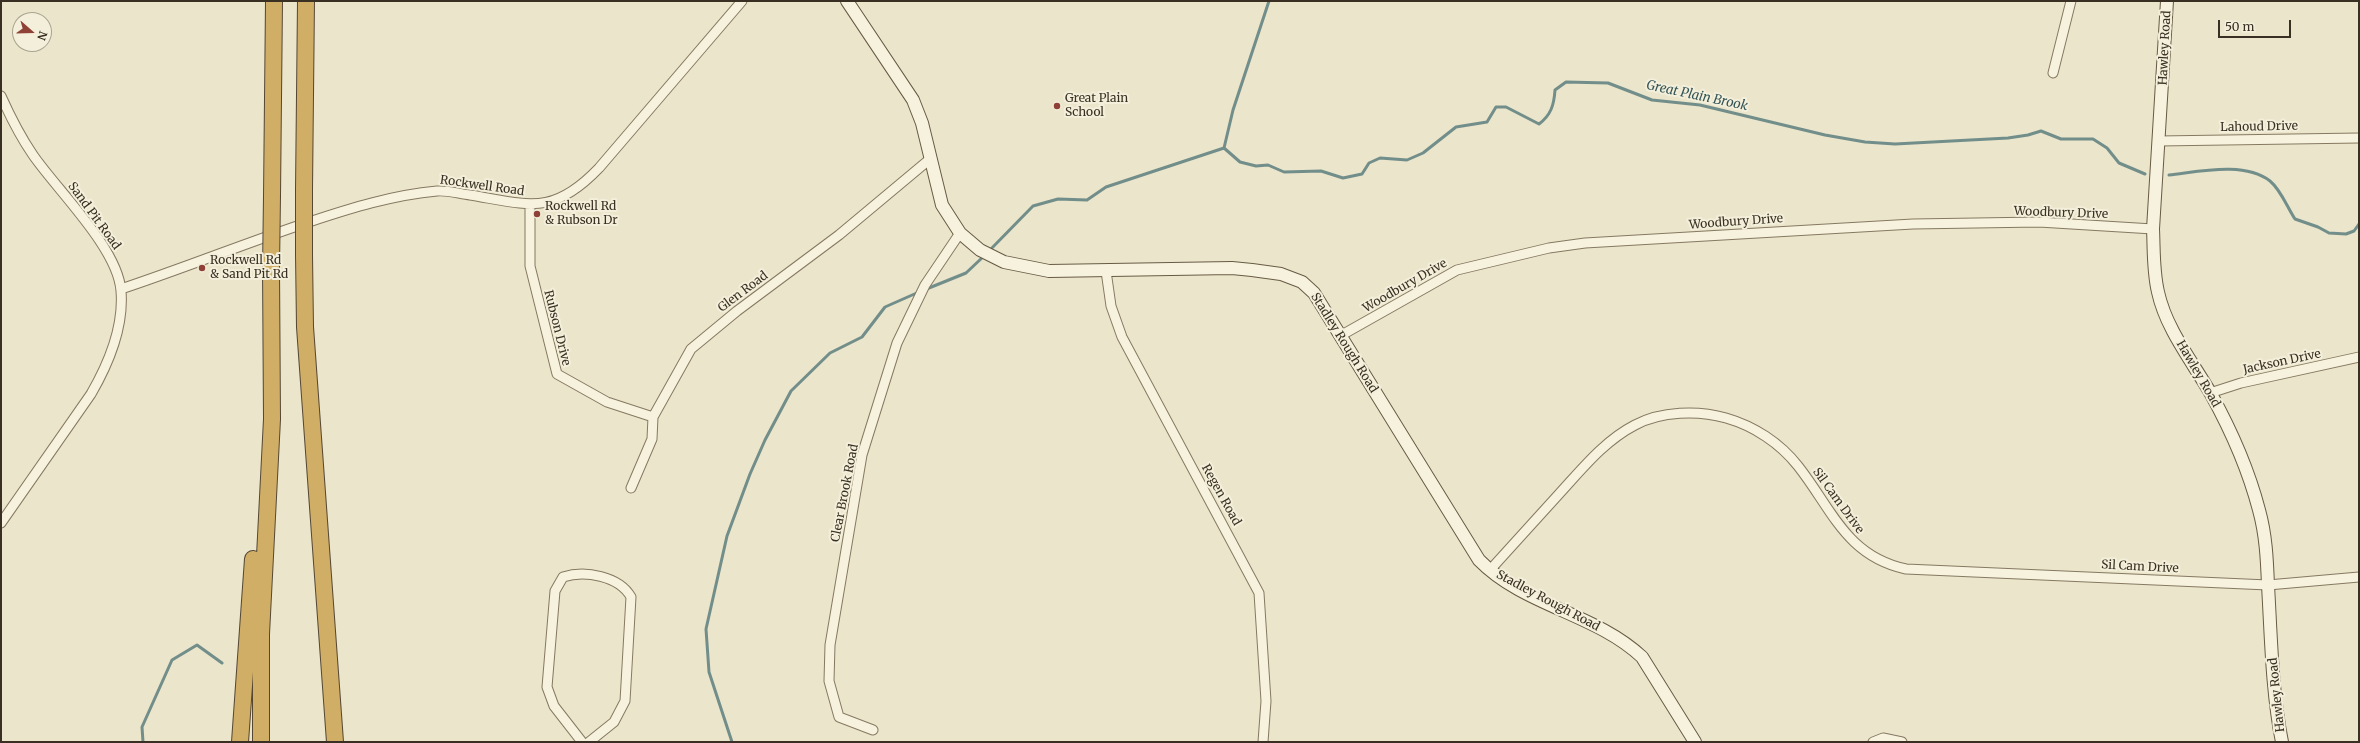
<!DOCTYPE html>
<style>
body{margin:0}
#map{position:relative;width:2360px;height:743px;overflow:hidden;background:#ebe5cb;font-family:Merriweather,serif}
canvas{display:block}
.frame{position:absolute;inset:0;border:2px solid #393023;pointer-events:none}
.north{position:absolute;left:12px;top:12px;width:40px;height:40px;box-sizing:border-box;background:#f3efda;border:1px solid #a9a391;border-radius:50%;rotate:110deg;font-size:11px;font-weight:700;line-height:16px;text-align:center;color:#393023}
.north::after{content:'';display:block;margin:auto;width:14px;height:18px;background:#904137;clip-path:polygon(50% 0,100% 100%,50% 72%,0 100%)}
.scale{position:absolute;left:2218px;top:20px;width:73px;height:18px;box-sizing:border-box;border:2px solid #393023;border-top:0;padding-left:5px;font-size:12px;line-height:14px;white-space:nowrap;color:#393023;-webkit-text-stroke:3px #f3efda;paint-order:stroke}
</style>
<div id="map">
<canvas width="2360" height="743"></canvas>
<div class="frame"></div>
<div class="north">N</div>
<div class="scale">50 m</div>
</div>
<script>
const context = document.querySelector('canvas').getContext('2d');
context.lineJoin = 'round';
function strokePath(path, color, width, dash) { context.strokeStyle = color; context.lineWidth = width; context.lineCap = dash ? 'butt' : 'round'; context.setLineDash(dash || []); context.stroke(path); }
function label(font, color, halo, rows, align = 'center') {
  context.font = font + ' Merriweather,serif'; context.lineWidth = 4; context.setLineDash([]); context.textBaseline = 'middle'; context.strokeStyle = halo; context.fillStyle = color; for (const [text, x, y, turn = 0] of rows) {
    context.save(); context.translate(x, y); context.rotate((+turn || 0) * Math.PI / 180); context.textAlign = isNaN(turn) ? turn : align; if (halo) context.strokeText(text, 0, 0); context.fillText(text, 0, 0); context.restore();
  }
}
const stream = new Path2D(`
 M1224,148L1240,162L1256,166L1268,165L1284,172L1321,171L1343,178L1362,174L1369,163L1380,158L1407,160L1423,153L1456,127L1487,122L1496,107H1506L1539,124C1551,115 1554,105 1555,90L1566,82L1608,83L1652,100L1700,105L1825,135L1865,142L1895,144L2008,138L2028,135L2041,131L2061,139H2093L2107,148L2119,163L2145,174
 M2169,175C2198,172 2244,161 2270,181C2281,190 2287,207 2295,219L2318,227L2329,233L2346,234L2354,231L2359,224
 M988,252L1033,206L1058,199L1087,200L1106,187L1224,148L1233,110L1269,1
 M924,290L966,273L984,256
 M143,742L142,727L172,660L197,645L222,663
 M732,742L709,672L706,629L727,536L750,474L765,440L791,391L830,353L862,337L885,307L919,292`);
const street = new Path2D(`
 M2053,73L2071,1
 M1,96C10,116 20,136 33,155C57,190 118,248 121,291C124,327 109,363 91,394L1,523
 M2159,141L2359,138
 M530,205V266L557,374L607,402L653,417
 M1106,271L1111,306L1122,337L1259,593L1266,701L1263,742
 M121,289C184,268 246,243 309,222C351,208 393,195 437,191C448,190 460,194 470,195C530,205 553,216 599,168L742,1
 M1340,336L1457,270L1549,248L1585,243L1913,224L2039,222L2153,229
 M2210,393L2241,383L2359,357
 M631,488L652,439L653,417L691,349L737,311L839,235L930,159
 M1490,570C1513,545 1536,519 1559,494C1582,469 1604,441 1635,425C1661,411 1698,410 1726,418C1754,426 1780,443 1798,466C1832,509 1846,556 1906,569L2268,585L2359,577
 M873,730L839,717L829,681L830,645L862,455L897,343L925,285L960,233
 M582,742L554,706L547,687L555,591L563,577C585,570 619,576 631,597L625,701L614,722L589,742
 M1873,742L1883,738L1902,742`);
const secondary = new Path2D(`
 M847,1L913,100L922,123L942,205L960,233L980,250L1004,262L1049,271L1232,268L1252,270L1281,274L1302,282L1314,293L1479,560C1524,606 1595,613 1642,657L1695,742
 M2167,1L2153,229C2154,250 2153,271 2158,292C2166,329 2192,361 2211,394C2232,432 2248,468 2259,510C2266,535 2267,560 2268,585C2271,636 2272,693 2282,742`);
const highway = new Path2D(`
 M304,189L306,1
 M272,196L274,1
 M304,255L305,327L335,742
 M240,742L253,559
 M261,742V634L272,419L271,269`);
const highwayBridge = new Path2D(`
 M304,255V189
 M271,269L272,196`);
const markers = [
 [1057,106,4,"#904137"],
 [537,214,4,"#904137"],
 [202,268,4,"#904137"]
];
const streetNames = [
 ["Hawley Road",2165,48,-87],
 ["Lahoud Drive",2259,127,-1],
 ["Rockwell Road",482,186,8],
 ["Woodbury Drive",2061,213,2],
 ["Sand Pit Road",94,216,54],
 ["Woodbury Drive",1736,222,-4],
 ["Woodbury Drive",1405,286,-30],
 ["Glen Road",743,292,-37],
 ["Rubson Drive",557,328,76],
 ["Stadley Rough Road",1344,343,58],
 ["Jackson Drive",2282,362,-12],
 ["Hawley Road",2198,374,60],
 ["Clear Brook Road",845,493,-79],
 ["Regen Road",1221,495,61],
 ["Sil Cam Drive",1838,501,54],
 ["Sil Cam Drive",2140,567,3],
 ["Stadley Rough Road",1548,601,28],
 ["Hawley Road",2277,695,-96]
];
const poiNames = [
 ["Great Plain",1065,99],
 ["School",1065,113],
 ["Rockwell Rd",545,207],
 ["& Rubson Dr",545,221],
 ["Rockwell Rd",210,261],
 ["& Sand Pit Rd",210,275]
];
const waterNames = [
 ["Great Plain Brook",1697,96,12]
];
strokePath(stream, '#728e8a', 3);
strokePath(street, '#867961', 11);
strokePath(secondary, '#685b44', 14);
strokePath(highway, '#554734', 18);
strokePath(street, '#f6f2de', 9);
strokePath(secondary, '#f6f2de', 12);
strokePath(highway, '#d0ae66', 16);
strokePath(highwayBridge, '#554734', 18, []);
strokePath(highwayBridge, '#d0ae66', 16);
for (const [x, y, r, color] of markers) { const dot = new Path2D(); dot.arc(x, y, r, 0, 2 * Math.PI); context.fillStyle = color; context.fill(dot); strokePath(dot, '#f3efda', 1.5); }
label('12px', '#393023', '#f3efda', streetNames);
label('12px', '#393023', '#f3efda', poiNames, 'left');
label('italic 13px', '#345557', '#f3efda', waterNames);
</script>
